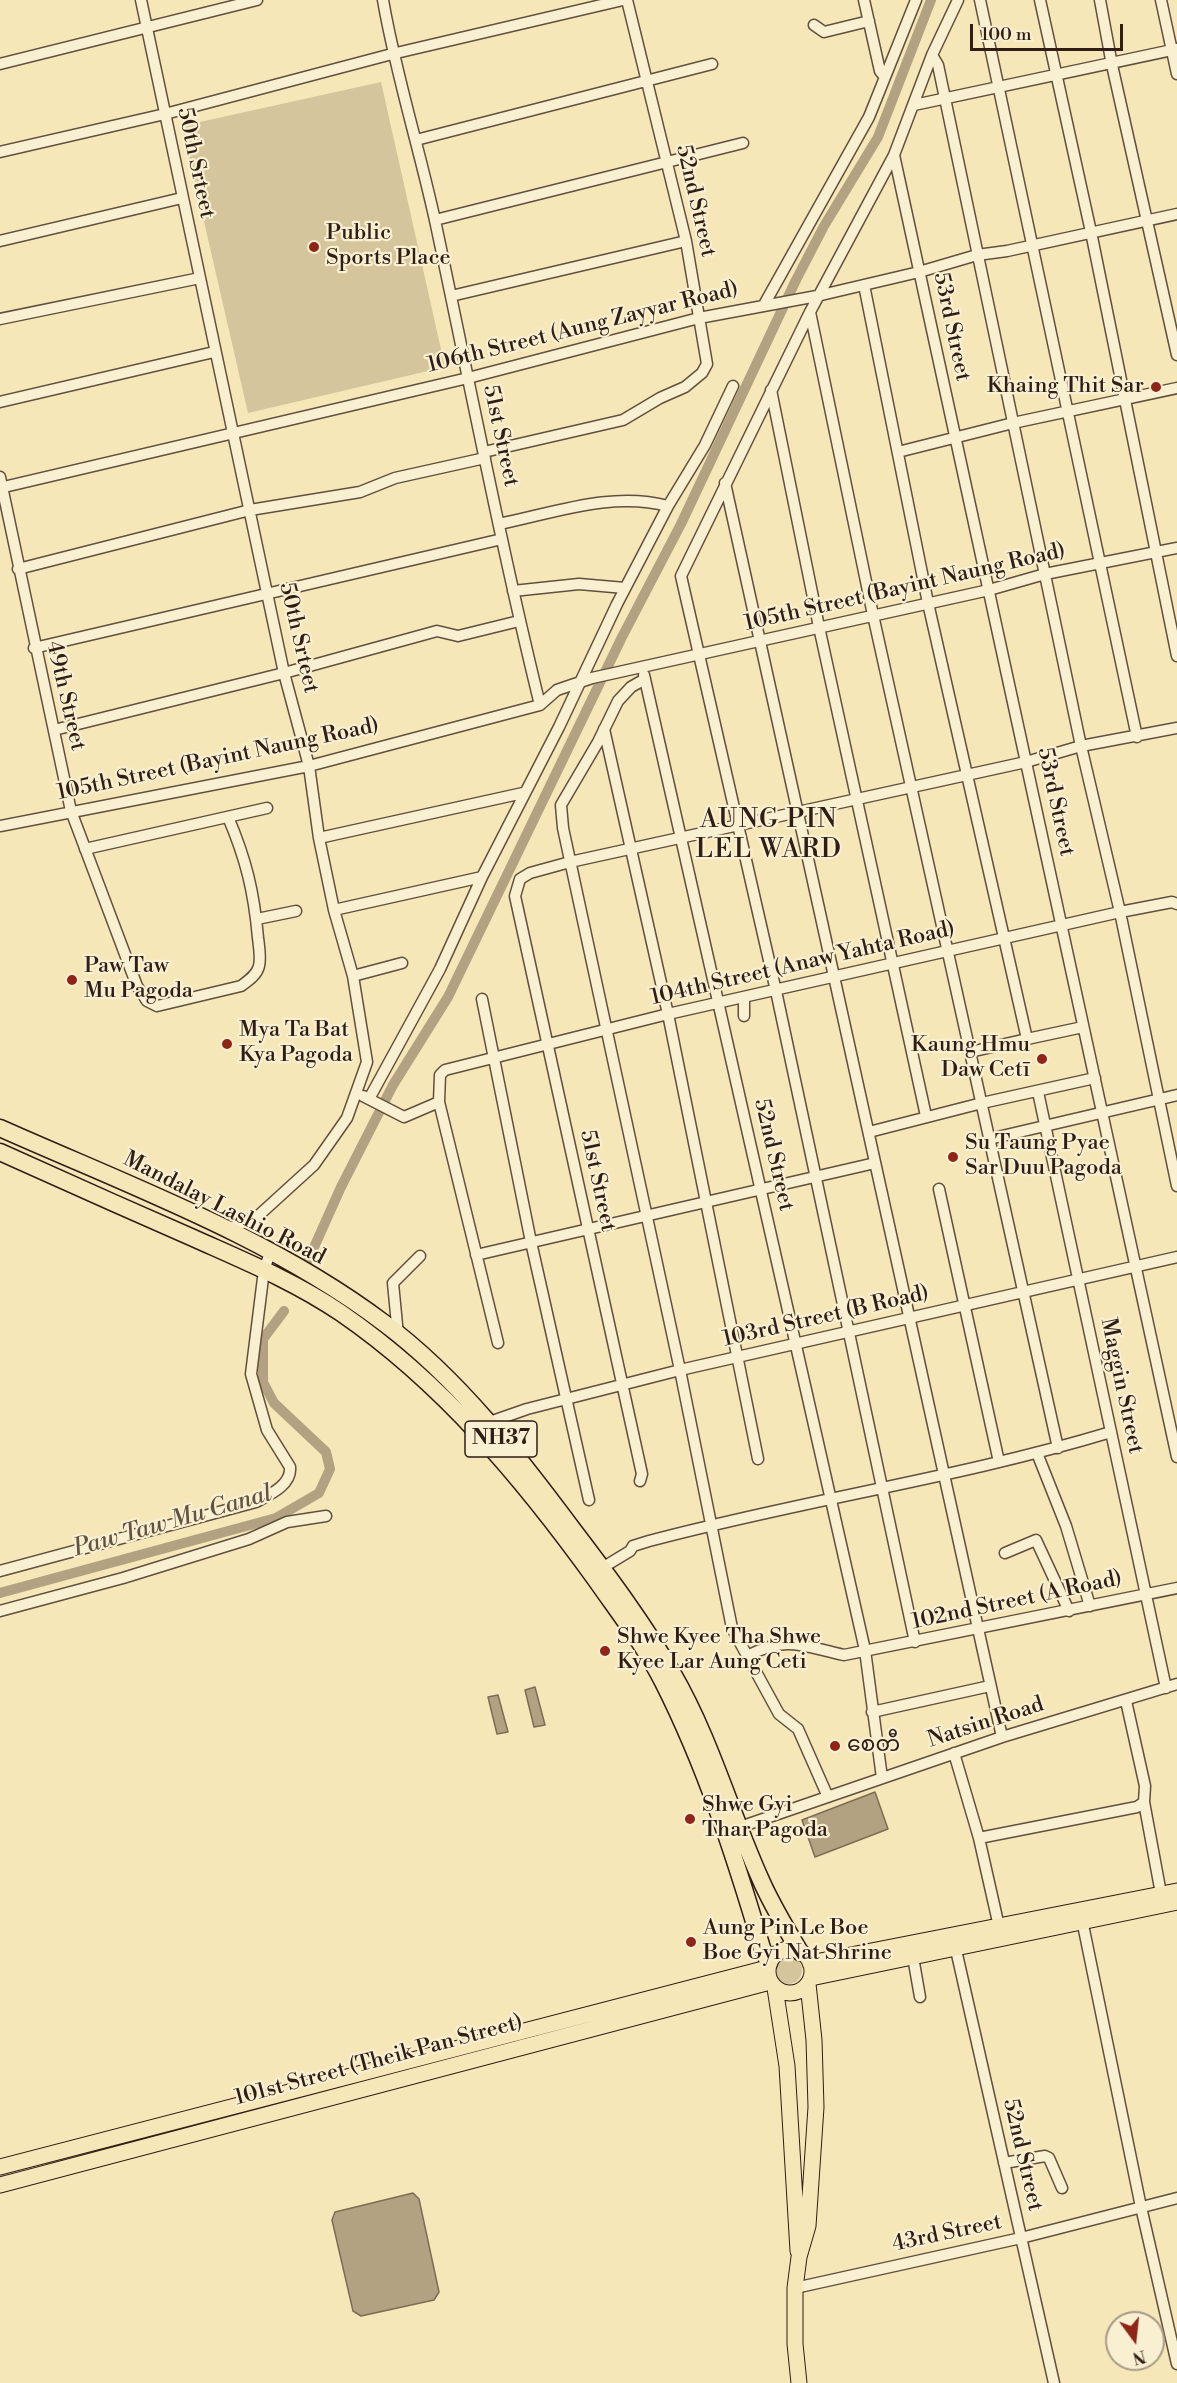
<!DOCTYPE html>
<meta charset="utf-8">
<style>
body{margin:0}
#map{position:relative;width:1177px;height:2383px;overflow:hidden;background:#f6e7b8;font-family:"Libre Bodoni",serif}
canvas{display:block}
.north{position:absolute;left:1105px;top:2311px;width:60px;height:60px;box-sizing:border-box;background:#f9efd1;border:2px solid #a89b86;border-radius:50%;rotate:165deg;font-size:16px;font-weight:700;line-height:24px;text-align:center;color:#2f1d16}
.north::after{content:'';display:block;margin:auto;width:21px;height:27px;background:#8f2418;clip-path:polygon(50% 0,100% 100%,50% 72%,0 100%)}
.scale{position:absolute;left:970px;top:24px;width:153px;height:27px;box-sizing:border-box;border:3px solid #2f1d16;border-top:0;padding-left:8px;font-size:18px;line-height:21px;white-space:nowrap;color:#2f1d16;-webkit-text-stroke:4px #f9efd1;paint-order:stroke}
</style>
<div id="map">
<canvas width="1177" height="2383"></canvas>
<div class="north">N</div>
<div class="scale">100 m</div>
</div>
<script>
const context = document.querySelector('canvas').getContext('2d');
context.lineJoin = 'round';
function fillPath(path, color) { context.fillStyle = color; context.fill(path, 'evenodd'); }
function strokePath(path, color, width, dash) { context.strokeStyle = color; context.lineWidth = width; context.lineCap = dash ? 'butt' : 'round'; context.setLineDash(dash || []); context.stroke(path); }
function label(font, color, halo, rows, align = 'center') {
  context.font = font + ' "Libre Bodoni","Noto Sans Myanmar",serif'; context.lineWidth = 4.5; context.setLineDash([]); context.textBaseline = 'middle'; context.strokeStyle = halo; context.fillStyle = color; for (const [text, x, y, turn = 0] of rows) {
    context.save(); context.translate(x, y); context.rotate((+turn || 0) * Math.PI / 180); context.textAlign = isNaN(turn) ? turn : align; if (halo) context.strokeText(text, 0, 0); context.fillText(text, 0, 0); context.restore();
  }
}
const green = new Path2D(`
 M381,82L445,367L248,413L182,126Z
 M774 1970a14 14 0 1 1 28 0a14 14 0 1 1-28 0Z`);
const water = new Path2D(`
 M535,1687L545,1725L534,1727L525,1690Z
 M498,1695L508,1732L497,1734L488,1697Z
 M875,1792L888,1829L815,1857L802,1820Z
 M413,2193L419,2199L439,2292L434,2300L361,2316L353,2311L332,2220L335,2212Z`);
const canal = new Path2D(`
 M307,1263L341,1187L393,1085L448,997L622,637L681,524L796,280L824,226L878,137L931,0
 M0,1593L276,1518L319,1493L330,1469L326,1452L274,1403L263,1382V1339L284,1311`);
const minor = new Path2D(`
 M141,0L284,673L309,766L319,838L334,910L353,976L367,1062L347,1118L314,1165L258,1216L227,1230
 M383,0C396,76 420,150 436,225C470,385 501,546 540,705
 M864,0L880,71L885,77
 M958,0L932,55L894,155L810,312L873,615L1058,1448
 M980,0L1137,737
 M1040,0L1091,232L1177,656
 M1100,0L1112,65L1177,355
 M1161,0L1177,74
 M814,25L824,32L869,21
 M932,55L938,65L1081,746L1120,912L1177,1186
 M0,64L257,0
 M914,105L1177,49
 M416,140L712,64
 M0,152L165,114L392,54L623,0
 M894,155L1177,1457
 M435,220L743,143
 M0,241L182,198
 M864,285L928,603L1027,1039L970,1052
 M451,296L686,241
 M765,303L869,117L916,0
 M810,312L681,576L776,991L915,1642
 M0,319L200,278
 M771,390L819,627L926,1116
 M0,402L214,352
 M484,452L623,420L660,398L685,387L702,373L707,364L686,241L627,0
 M898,452L1013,423L1177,388
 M0,477L71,811L137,986L147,1001L157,1006L241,986C248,981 257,975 259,966C261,958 259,946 258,938C254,892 246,859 228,817
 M725,483L1002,1737
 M0,488L468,378L699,318L817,296L919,272L977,255L1007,251L1177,214
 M499,524C554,513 612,491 668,506
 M18,569L250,510L360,492L395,478L485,458
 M513,591L579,584L625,588
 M34,648L502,539
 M644,675L865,1650L882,1778
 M645,679L631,687L618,701L598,742L561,805L563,828L680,1370L732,1628L779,1714L798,1729L828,1797
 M604,729L668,1014L758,1459
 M54,730L284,673L437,631L458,636L519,621
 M0,826L309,766L540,705L557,690L592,678L989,590L1045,574L1177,548
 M319,838L523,793
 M85,849L267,808
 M334,910L482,877
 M257,919L296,911
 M353,976L402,963
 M744,998V1016
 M482,999L531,1242L589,1500
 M1027,1039L1083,1027
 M1038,1092L1166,1688
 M363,1096L404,1117L439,1102
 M369,1099L440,969L482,877L559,727L617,604L668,506L705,445L733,386
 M869,1132L982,1103L1095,1078
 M989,1139L1177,1095
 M939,1189L999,1462
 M476,1255L875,1163
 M398,1335L393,1283L420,1256
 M498,1343L439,1102L440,1075L445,1070L668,1014L1120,912L1172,902L1177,904
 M484,1424L527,1409L680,1370L1177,1257
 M1037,1453L1066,1526L1090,1606
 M640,1481L642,1474L515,896L520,879L530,873L570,862L1026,762L1081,746L1177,728
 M1005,1553L1036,1540L1069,1611
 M602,1568L630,1551L633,1546L649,1541C802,1500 959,1478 1111,1432
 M0,1571L256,1502C269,1495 292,1485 290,1467L267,1430L251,1374L264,1270L270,1253
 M0,1611L123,1578L249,1539L287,1522L326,1516
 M747,1656C788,1635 802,1646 844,1655L1177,1588
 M872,1712L990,1686
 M954,1753L979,1838
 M1144,1802L1162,1899
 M740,1827L1002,1737L1177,1684
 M1081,1915L1141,2207L1177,2364
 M1000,1931L979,1838L1137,1807L1144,1802L1145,1786L1126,1701
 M954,1941L1054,2383
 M913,1957L920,1997
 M1004,2163L1045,2156L1049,2158L1062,2188
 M795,2288L1021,2238L1177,2198`);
const primary = new Path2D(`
 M768 1971a22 22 0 1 1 44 0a22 22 0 1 1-44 0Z
 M810,1963L1177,1891
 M811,1978L1177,1902
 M775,1988L787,2066L798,2251
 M0,2167L767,1968
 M0,2185L770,1982
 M799,2383L795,2344V2288L799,2257L808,2226L816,2107L814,2040L808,1984`);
const trunk = new Path2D(`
 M0,1128C130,1186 270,1237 384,1323C459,1379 519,1457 574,1531C609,1577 644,1624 673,1674C710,1738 730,1811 760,1878C771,1904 786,1928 800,1952
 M0,1152C64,1181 127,1209 191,1237C242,1260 294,1281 341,1313C443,1383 524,1480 596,1580C619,1613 645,1646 663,1682C706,1767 735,1857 762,1948L769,1963`);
const markers = [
 [314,247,6,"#8f2418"],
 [1156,387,6,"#8f2418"],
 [72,980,6,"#8f2418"],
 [227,1044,6,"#8f2418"],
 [1042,1059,6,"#8f2418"],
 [953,1157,6,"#8f2418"],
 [605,1651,6,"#8f2418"],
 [835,1746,6,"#8f2418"],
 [690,1819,6,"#8f2418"],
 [691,1942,6,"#8f2418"]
];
const shields = [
 [501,1439,72]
];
const shieldNames = [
 ["NH37",501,1439]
];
const streetNames = [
 ["50th Srteet",195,163,78],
 ["52nd Street",695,201,77],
 ["53rd Street",951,327,78],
 ["106th Street (Aung Zayyar Road)",583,328,-14],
 ["51st Street",500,436,78],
 ["105th Street (Bayint Naung Road)",905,588,-13],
 ["50th Srteet",298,638,77],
 ["49th Street",65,696,77],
 ["105th Street (Bayint Naung Road)",218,760,-12],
 ["53rd Street",1055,802,78],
 ["104th Street (Anaw Yahta Road)",803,964,-13],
 ["52nd Street",773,1155,77],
 ["51st Street",597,1181,78],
 ["Mandalay Lashio Road",224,1209,27],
 ["103rd Street (B Road)",826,1317,-13],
 ["Maggin Street",1121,1386,78],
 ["102nd Street (A Road)",1017,1601,-12],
 ["Natsin Road",986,1723,-18],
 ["101st Street (Theik Pan Street)",379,2061,-15],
 ["52nd Street",1022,2155,77],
 ["43rd Street",947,2234,-12]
];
const poiNames = [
 ["Public",326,234],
 ["Sports Place",326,259],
 ["Khaing Thit Sar",1144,387,"right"],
 ["Paw Taw",84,967],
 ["Mu Pagoda",84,992],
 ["Mya Ta Bat",239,1031],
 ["Kya Pagoda",239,1056],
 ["Kaung Hmu",1030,1046,"right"],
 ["Daw Cetī",1030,1071,"right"],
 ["Su Taung Pyae",965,1144],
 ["Sar Duu Pagoda",965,1169],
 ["Shwe Kyee Tha Shwe",617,1638],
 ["Kyee Lar Aung Ceti",617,1663],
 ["စေတီ",847,1746],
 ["Shwe Gyi",702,1806],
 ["Thar Pagoda",702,1831],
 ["Aung Pin Le Boe",703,1929],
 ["Boe Gyi Nat Shrine",703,1954]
];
const waterNames = [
 ["Paw Taw Mu Canal",173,1522,-16]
];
const quarterNames = [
 ["AUNG PIN",769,821],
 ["LEL WARD",769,851]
];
fillPath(green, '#d4c59c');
fillPath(water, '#b2a281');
strokePath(water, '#7e6d56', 1.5);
strokePath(canal, '#b2a281', 10);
strokePath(minor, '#61503e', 13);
strokePath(primary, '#2f1d16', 17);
strokePath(trunk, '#2f1d16', 19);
strokePath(minor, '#f9efd1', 10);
strokePath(primary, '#f6e7b8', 15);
strokePath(trunk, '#f6e7b8', 16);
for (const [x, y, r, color] of markers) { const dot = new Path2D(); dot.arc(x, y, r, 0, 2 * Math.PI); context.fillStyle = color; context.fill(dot); strokePath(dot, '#f9efd1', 2); }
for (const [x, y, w] of shields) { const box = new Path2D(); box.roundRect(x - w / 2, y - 18, w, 36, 4.5); context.fillStyle = '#f9efd1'; context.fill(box); strokePath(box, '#2f1d16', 1.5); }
label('bold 21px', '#2f1d16', null, shieldNames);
label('22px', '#2f1d16', '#f9efd1', streetNames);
label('22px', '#2f1d16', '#f9efd1', poiNames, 'left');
label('italic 24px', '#635241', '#f9efd1', waterNames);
context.letterSpacing = '1.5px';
label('26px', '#2f1d16', '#f9efd1', quarterNames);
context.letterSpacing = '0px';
</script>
